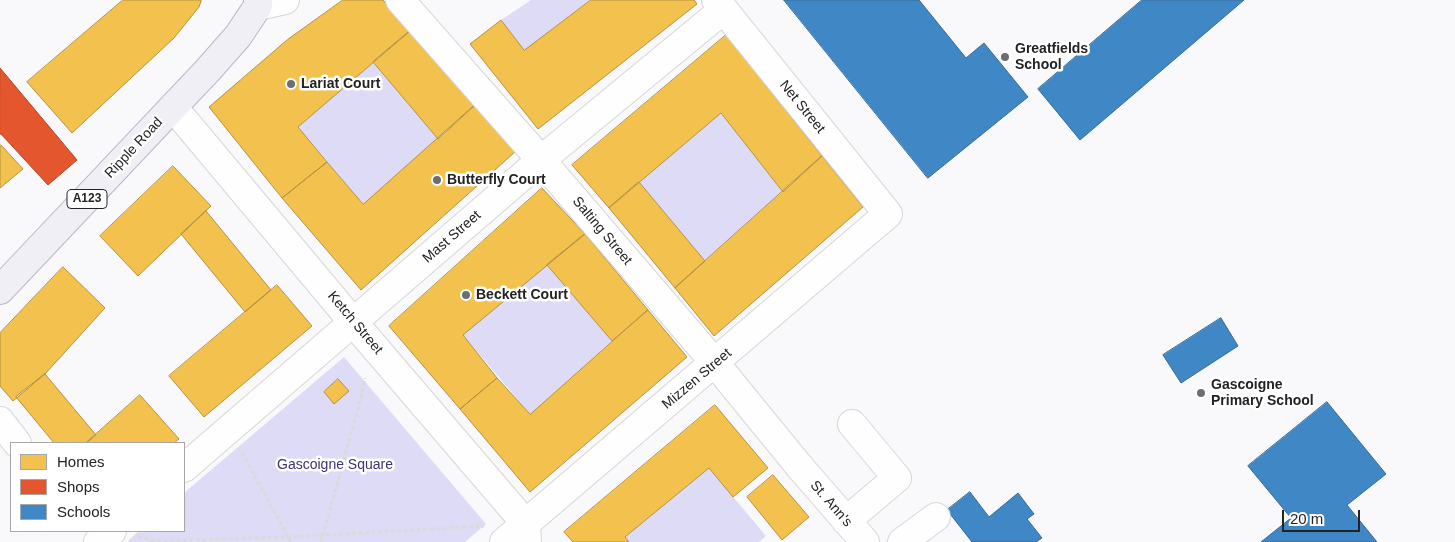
<!DOCTYPE html>
<style>
body{margin:0}
#map{position:relative;width:1455px;height:542px;overflow:hidden;background:#f9f9fc;font-family:Helvetica,sans-serif}
canvas{display:block}
.legend{position:absolute;left:10px;top:442px;width:175px;height:90px;box-sizing:border-box;background:#fff;border:1px solid #a7a7a7;margin:0;padding:6px 9px;list-style:none;font-size:15px;color:#232324}
.legend li{display:flex;align-items:center;gap:10px;height:25px}
.legend b{width:25px;border:1px solid #a7a7a7}
.scale{position:absolute;left:1282px;top:510px;width:78px;height:22px;box-sizing:border-box;border:2px solid #232324;border-top:0;padding-left:6px;font-size:15px;line-height:18px;white-space:nowrap;color:#232324;-webkit-text-stroke:4px #fff;paint-order:stroke}
</style>
<div id="map">
<canvas width="1455" height="542"></canvas>
<ul class="legend">
<li><b style="height:14px;background:#f2c14e"></b>Homes</li>
<li><b style="height:14px;background:#e4572e"></b>Shops</li>
<li><b style="height:14px;background:#3f88c5"></b>Schools</li>
</ul>
<div class="scale">20 m</div>
</div>
<script>
const context = document.querySelector('canvas').getContext('2d');
context.lineJoin = 'round';
function fillPath(path, color) { context.fillStyle = color; context.fill(path, 'evenodd'); }
function strokePath(path, color, width, dash) { context.strokeStyle = color; context.lineWidth = width; context.lineCap = dash ? 'butt' : 'round'; context.setLineDash(dash || []); context.stroke(path); }
function label(font, color, halo, rows, align = 'center') {
  context.font = font + ' Helvetica,sans-serif'; context.lineWidth = 5; context.setLineDash([]); context.textBaseline = 'middle'; context.strokeStyle = halo; context.fillStyle = color; for (const [text, x, y, turn = 0] of rows) {
    context.save(); context.translate(x, y); context.rotate((+turn || 0) * Math.PI / 180); context.textAlign = isNaN(turn) ? turn : align; if (halo) context.strokeText(text, 0, 0); context.fillText(text, 0, 0); context.restore();
  }
}
const green = new Path2D(`
 M531,0H591L524,50L501,20Z
 M373,62L438,139L363,204L298,127Z
 M721,113L783,192L705,261L639,182Z
 M547,265L612,341L530,414L463,335Z
 M344,357L486,524L465,542H129L128,541L139,531H184V493Z
 M709,468L766,536L759,542H629L625,537Z`);
const homes = new Path2D(`
 M123,0H201V1L199,7L174,38L72,133L27,82Z
 M343,0H383L410,31L298,127L327,162L282,198L209,107L287,40Z
 M591,0H694L697,4L538,129L470,44L501,20L524,50Z
 M410,31L475,105L438,139L373,62Z
 M726,35L822,156L783,192L721,113L609,208L572,165Z
 M475,105L516,151L361,290L282,198L327,162L363,204Z
 M1,145L23,169L0,188V146Z
 M822,156L863,207L714,336L675,288Z
 M173,166L211,206L138,276L100,236Z
 M639,182L705,261L675,288L609,208Z
 M542,188L585,234L463,335L497,378L460,409L389,326Z
 M206,211L271,290L245,312L181,234Z
 M585,234L648,310L612,341L547,265Z
 M63,267L105,308L45,374L13,401L0,386V333Z
 M277,285L312,326L204,417L169,376Z
 M648,310L687,357L530,492L460,409L497,378L530,414Z
 M45,374L96,435L86,443H54L16,397Z
 M338,379L349,391L334,404L324,392Z
 M140,395L179,439L174,443H86Z
 M715,405L768,468L733,497L709,468L625,537L629,542H573L564,532Z
 M773,475L809,517L782,540L747,497Z`);
const shops = new Path2D(`
 M0,68L77,160L48,185L1,134H0Z`);
const schools = new Path2D(`
 M784,0H919L966,58L984,43L1028,97L928,178Z
 M1142,0H1244L1080,140L1038,89Z
 M1221,318L1238,346L1181,383L1163,355Z
 M1327,402L1386,474L1347,505L1377,542H1261L1291,518L1248,466Z
 M970,492L989,517L1018,493L1034,514L1027,519L1042,538L1036,542H972L947,510Z`);
const path = new Path2D(`
 M242,453L291,542
 M138,537L156,541L288,537L484,526
 M321,542L361,398L365,378`);
const minor = new Path2D(`
 M400,0L541,160L715,363L799,466L865,542
 M258,6L285,0
 M173,107L353,322L526,524L527,541
 M0,421L17,443
 M184,468L541,160L723,10
 M846,521L897,478L852,424
 M98,542L112,531
 M504,542L888,214L716,0
 M902,542L936,517`);
const major = new Path2D(`
 M0,290L208,70L238,36L258,6V0`);
const markers = [
 [1005,57,5,"#6e6e70"],
 [291,84,5,"#6e6e70"],
 [437,180,5,"#6e6e70"],
 [466,295,5,"#6e6e70"],
 [1201,393,5,"#6e6e70"]
];
const shields = [
 [87,199,40]
];
const shieldNames = [
 ["A123",87,199]
];
const poiNames = [
 ["Greatfields",1015,49],
 ["School",1015,65],
 ["Lariat Court",301,84],
 ["Butterfly Court",447,180],
 ["Beckett Court",476,295],
 ["Gascoigne",1211,385],
 ["Primary School",1211,401]
];
const streetNames = [
 ["Net Street",802,107,51],
 ["Ripple Road",134,148,-47],
 ["Salting Street",602,231,50],
 ["Mast Street",452,237,-41],
 ["Ketch Street",355,323,50],
 ["Mizzen Street",697,379,-40],
 ["St. Ann's",831,504,49]
];
const parkNames = [
 ["Gascoigne Square",335,465]
];
fillPath(green, '#dedbf7');
fillPath(homes, '#f2c14e');
strokePath(homes, '#b49241', 1);
fillPath(shops, '#e4572e');
strokePath(shops, '#aa472b', 1);
fillPath(schools, '#3f88c5');
strokePath(schools, '#376a95', 1);
strokePath(minor, '#d7d7d8', 30);
strokePath(major, '#b9b7c5', 30);
strokePath(path, '#dadadb', 3, [4, 2.5]);
strokePath(minor, '#fefeff', 28);
strokePath(major, '#f0eff6', 28);
for (const [x, y, r, color] of markers) { const dot = new Path2D(); dot.arc(x, y, r, 0, 2 * Math.PI); context.fillStyle = color; context.fill(dot); strokePath(dot, '#fff', 2); }
for (const [x, y, w] of shields) { const box = new Path2D(); box.roundRect(x - w / 2, y - 9.5, w, 19, 4); context.fillStyle = '#fff'; context.fill(box); strokePath(box, '#232324', 1); }
label('bold 12px', '#232324', null, shieldNames);
label('bold 14px', '#232324', '#fff', poiNames, 'left');
label('14px', '#232324', '#fff', streetNames);
label('14px', '#403178', '#fff', parkNames);
</script>
